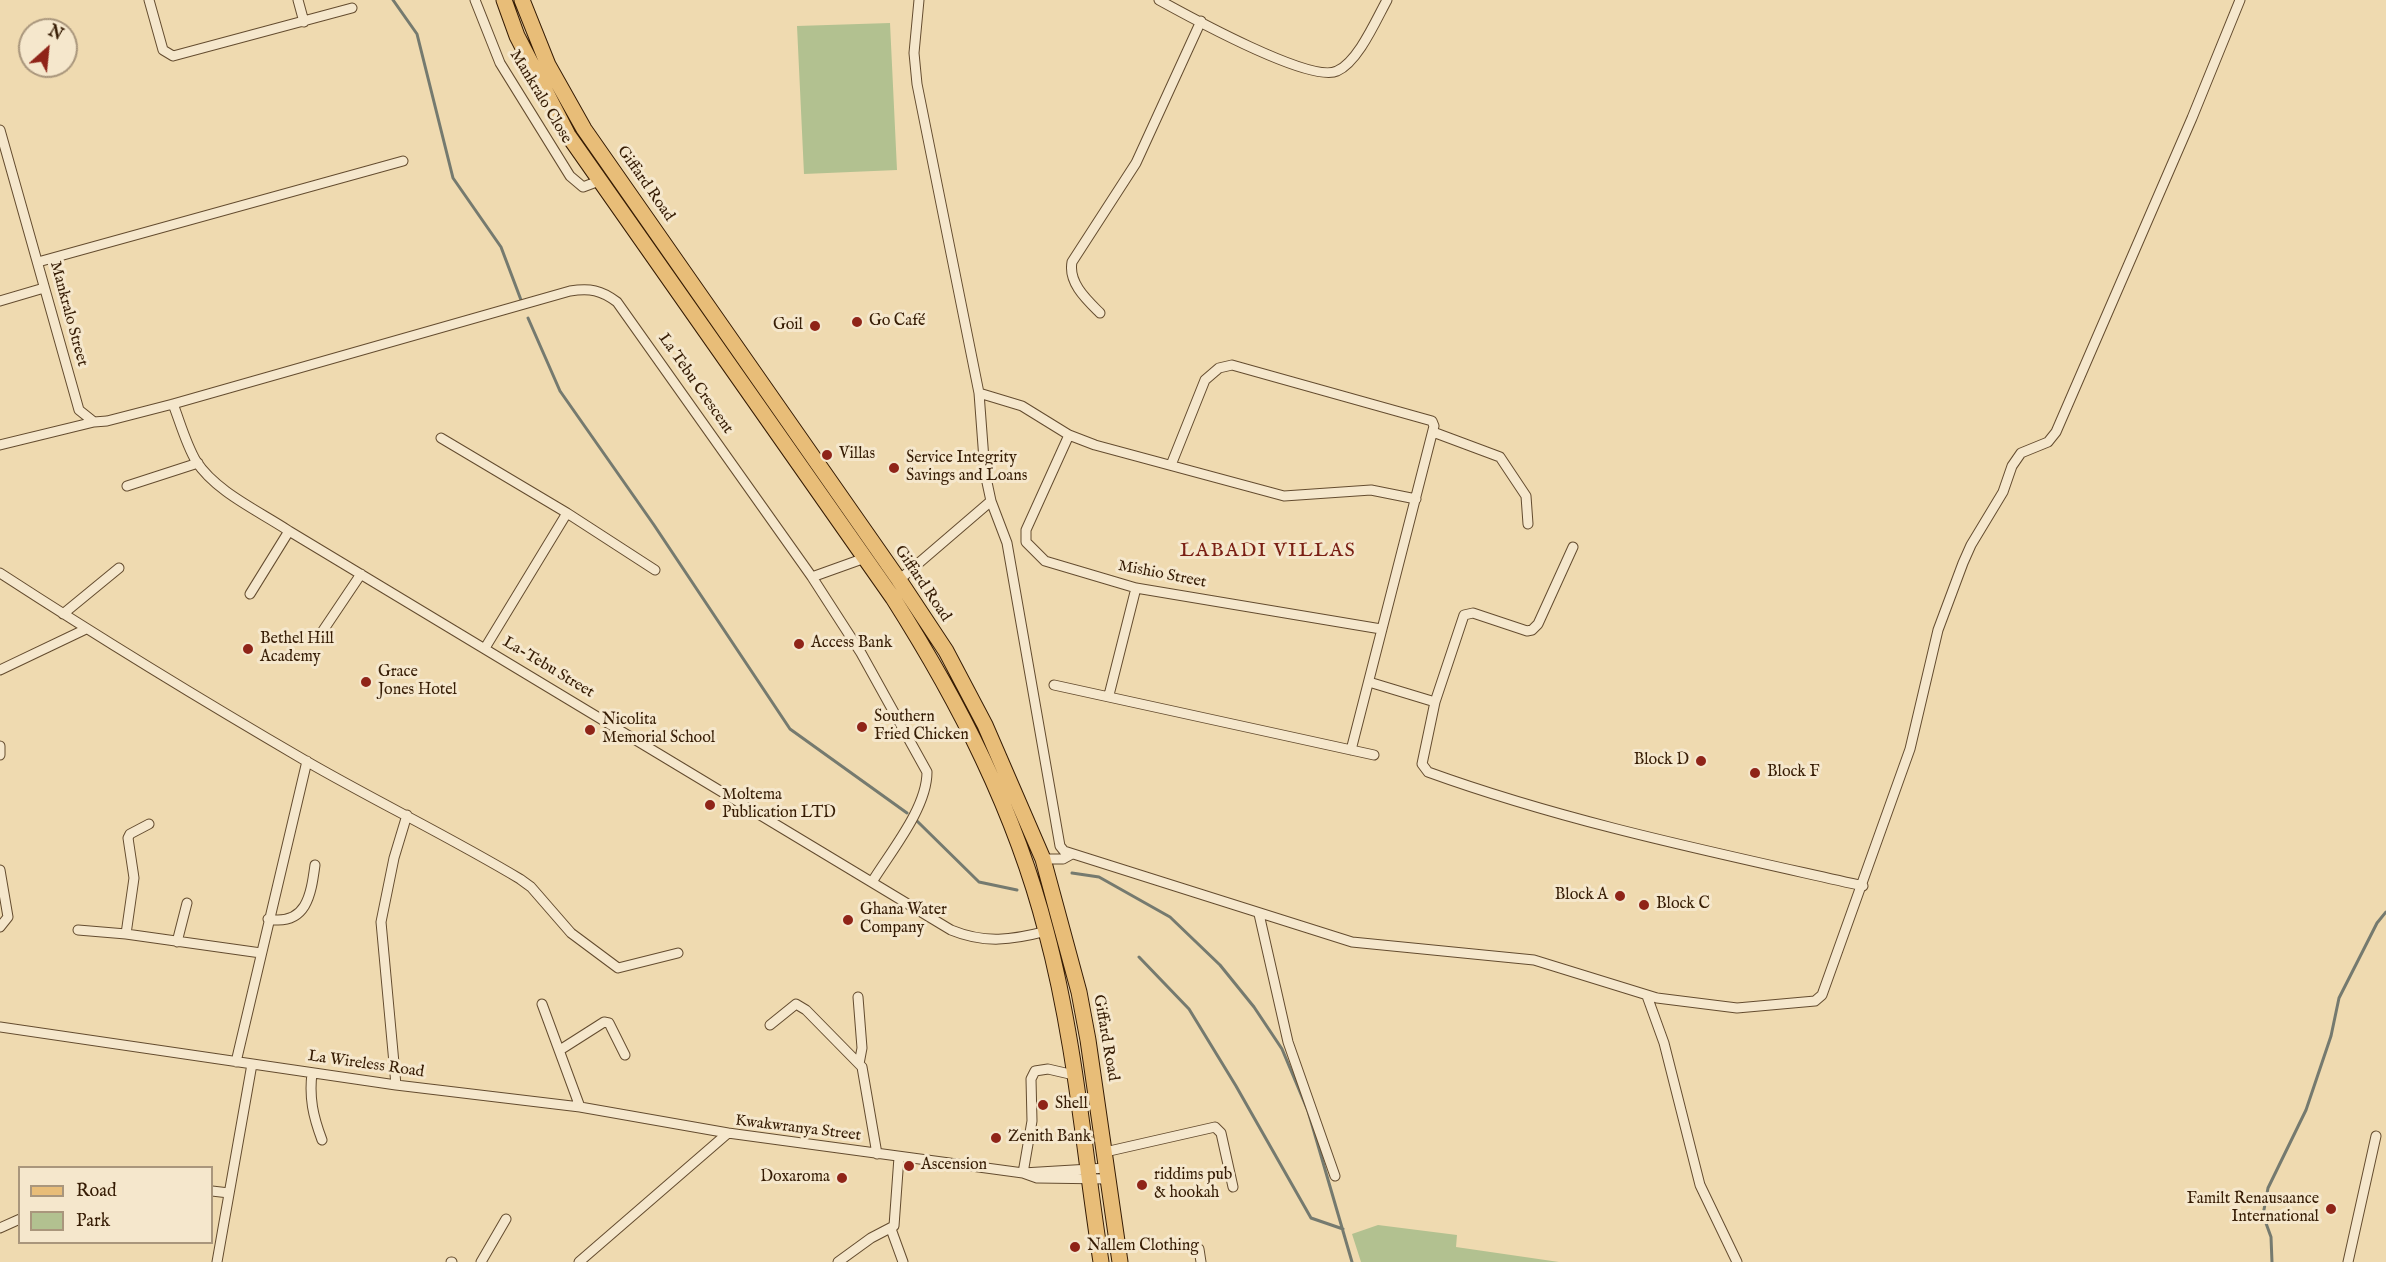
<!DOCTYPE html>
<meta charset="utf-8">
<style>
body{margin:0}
#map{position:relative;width:2386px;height:1262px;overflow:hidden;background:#efdab0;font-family:"IM FELL English",serif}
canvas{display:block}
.legend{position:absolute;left:18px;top:1166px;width:195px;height:78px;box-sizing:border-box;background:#f5e7cc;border:2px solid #a9967c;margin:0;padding:8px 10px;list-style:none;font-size:18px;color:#361c04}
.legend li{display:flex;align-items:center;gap:12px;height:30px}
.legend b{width:30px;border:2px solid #a9967c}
.north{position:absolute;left:18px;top:18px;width:60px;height:60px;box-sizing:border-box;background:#f5e7cc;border:2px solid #a9967c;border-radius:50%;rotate:27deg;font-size:16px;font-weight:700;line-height:24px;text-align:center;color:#361c04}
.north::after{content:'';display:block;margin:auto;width:21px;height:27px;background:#8f2418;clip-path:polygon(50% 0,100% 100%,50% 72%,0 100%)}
</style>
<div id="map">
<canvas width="2386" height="1262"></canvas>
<ul class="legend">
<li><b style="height:8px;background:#e8bd78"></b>Road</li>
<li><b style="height:16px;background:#b2c190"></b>Park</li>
</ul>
<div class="north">N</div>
</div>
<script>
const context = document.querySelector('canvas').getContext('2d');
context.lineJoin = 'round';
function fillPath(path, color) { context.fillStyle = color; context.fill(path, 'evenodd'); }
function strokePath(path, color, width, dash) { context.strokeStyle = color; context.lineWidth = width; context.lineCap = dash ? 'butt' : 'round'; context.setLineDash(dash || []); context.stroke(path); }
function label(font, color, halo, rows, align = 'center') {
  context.font = font + ' "IM FELL English",serif'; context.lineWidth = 6; context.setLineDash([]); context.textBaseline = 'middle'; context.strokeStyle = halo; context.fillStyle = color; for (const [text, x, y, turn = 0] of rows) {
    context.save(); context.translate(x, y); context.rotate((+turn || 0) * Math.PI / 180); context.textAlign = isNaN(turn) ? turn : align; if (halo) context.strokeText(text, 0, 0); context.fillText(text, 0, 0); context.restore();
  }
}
const green = new Path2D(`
 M890,23L897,170L804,174L797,26Z
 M1378,1225L1457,1235L1456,1247L1559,1262H1361L1352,1234Z`);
const stream = new Path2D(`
 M393,0L417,34L453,178L501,247L521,300
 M528,318L560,391L654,525L790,729L907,813
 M917,821L979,882L1017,890
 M1072,873L1099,877L1170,917L1220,965L1254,1007L1282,1049L1308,1111L1352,1262
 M1139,957L1189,1009L1236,1086L1311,1218L1343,1229
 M2272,1262L2271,1237L2263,1215L2268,1188L2306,1110L2331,1036L2339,998L2377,923L2386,912`);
const street = new Path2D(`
 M149,0L163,50L173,56L352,8
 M298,0L304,22
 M475,0L500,63L570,176L583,187L599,181
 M1159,0C1188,16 1311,84 1337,71C1358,62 1376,20 1387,0
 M0,130L79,410L94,422L107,421L173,404L570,291C590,288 601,290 617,302L812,577L861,653L927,772C927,808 891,851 872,882
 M38,262L403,161
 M0,301L44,288
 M1100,313C1087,300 1068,283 1072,262L1136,163L1201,21
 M979,393L1022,406L1069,435L1095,445L1284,496L1371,490L1416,499
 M173,404C180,422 186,444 196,461C216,492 259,511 289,531L951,930C985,944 1012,940 1047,931
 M1433,432L1500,457L1526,496L1528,524
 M1069,435L1026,530V542L1045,561L1136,588L1381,629
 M441,438L567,513L655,570
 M0,445L94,422
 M1171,465L1205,380L1219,368L1232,365L1432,421L1434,426L1351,750
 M127,486L198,463
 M991,501L1007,543L1060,846L1064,851L1352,942L1534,960L1657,998L1737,1008L1815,1001L1822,995L1910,749L1938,630L1963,563L1971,545L2003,492L2012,466L2021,453L2048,442L2056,432L2192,118L2240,0
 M0,573C100,638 203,701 306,761C377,802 450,837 520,879L531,887L571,933L618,968L678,953
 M812,577L865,558
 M899,580L991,501L985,473L979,393L917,84L914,53L919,0
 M250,594L289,531
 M63,614L119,568
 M320,635L361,574
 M485,648L567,513
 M0,670L86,629
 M1369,682L1435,702L1422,764L1428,772C1569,823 1717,853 1863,886
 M1054,685L1374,755
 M1109,695L1136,588
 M1435,702L1464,615L1473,613L1527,631L1532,630L1538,624L1573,547
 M0,746V755
 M149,824L130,834L128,838L134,878L126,934L261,953
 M1043,859H1063L1072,854
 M0,870L8,917L0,927
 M1259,914L1288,1042L1335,1176
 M268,919C307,926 311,894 315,865
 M78,930L126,934
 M177,942L187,903
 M1647,996L1664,1043L1700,1185L1737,1262
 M858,997L862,1048L859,1064
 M542,1004L580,1107
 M770,1025L796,1004L806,1010L862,1067L877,1154
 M0,1027L396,1085L580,1107L728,1133
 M560,1050L604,1022L609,1023L625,1055
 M236,1062L307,761
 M312,1073C309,1098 313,1116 322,1140
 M396,1085L381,922L394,858L407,815
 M1105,1152L1215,1127L1221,1133L1233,1187
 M1023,1173L1032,1121L1031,1079L1035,1071L1048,1069L1074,1075
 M1023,1173L1107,1168
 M212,1191L229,1193
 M0,1228L20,1219
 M891,1229L903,1262
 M1199,1249L1201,1262
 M217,1262L252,1064
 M451,1262H452
 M481,1262L506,1219
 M579,1262L728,1133L1023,1173L1037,1178L1108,1179
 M838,1262L871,1238L894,1226L899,1157
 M2348,1262L2376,1136`);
const primary = new Path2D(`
 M504,0L517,36L568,135L893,598C959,702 1015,811 1046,931C1075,1039 1084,1152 1101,1262
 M522,0L548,65L584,129L899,580L946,651L985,725L1043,859L1079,992L1088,1040L1120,1262`);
const markers = [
 [857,322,6,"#8f2418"],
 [815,326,6,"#8f2418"],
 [827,455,6,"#8f2418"],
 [894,468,6,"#8f2418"],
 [799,644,6,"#8f2418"],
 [248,649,6,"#8f2418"],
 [366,682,6,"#8f2418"],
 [862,727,6,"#8f2418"],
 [590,730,6,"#8f2418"],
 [1701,761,6,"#8f2418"],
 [1755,773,6,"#8f2418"],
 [710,805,6,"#8f2418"],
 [1620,896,6,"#8f2418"],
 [1644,905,6,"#8f2418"],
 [848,920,6,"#8f2418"],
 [1043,1105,6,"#8f2418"],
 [996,1138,6,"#8f2418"],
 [909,1166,6,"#8f2418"],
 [842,1178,6,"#8f2418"],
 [1142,1185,6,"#8f2418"],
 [2331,1209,6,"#8f2418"],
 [1075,1247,6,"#8f2418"]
];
const streetNames = [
 ["Mankralo Close",540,97,59],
 ["Giffard Road",645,184,55],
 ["Mankralo Street",68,314,75],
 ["La Tebu Crescent",695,384,55],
 ["Mishio Street",1162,575,11],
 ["Giffard Road",922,584,56],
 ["La-Tebu Street",548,668,31],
 ["Giffard Road",1105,1038,80],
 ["La Wireless Road",366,1065,8],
 ["Kwakwranya Street",798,1129,7]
];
const poiNames = [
 ["Go Café",869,322],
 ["Goil",803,326,"right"],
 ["Villas",839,455],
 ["Service Integrity",906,459],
 ["Savings and Loans",906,477],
 ["Bethel Hill",260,640],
 ["Academy",260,658],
 ["Access Bank",811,644],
 ["Grace",378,673],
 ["Jones Hotel",378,691],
 ["Southern",874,718],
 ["Fried Chicken",874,736],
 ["Nicolita",602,721],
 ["Memorial School",602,739],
 ["Block D",1689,761,"right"],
 ["Block F",1767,773],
 ["Moltema",722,796],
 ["Publication LTD",722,814],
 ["Block A",1608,896,"right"],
 ["Block C",1656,905],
 ["Ghana Water",860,911],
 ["Company",860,929],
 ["Shell",1055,1105],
 ["Zenith Bank",1008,1138],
 ["Ascension",921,1166],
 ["riddims pub",1154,1176],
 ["& hookah",1154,1194],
 ["Doxaroma",830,1178,"right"],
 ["Familt Renausaance",2319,1200,"right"],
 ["International",2319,1218,"right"],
 ["Nallem Clothing",1087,1247]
];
const quarterNames = [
 ["LABADI VILLAS",1268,552]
];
fillPath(green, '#b2c190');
strokePath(stream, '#757a6f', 3);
strokePath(street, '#644c2f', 11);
strokePath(primary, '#361c04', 17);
strokePath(street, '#f5e7cc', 9);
strokePath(primary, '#e8bd78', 15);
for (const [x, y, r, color] of markers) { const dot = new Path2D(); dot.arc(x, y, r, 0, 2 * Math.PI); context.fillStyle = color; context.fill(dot); strokePath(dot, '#f5e7cc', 2); }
label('16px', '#361c04', '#f5e7cc', streetNames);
label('16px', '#361c04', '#f5e7cc', poiNames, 'left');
context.letterSpacing = '1.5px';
label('20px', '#7a1f14', '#f5e7cc', quarterNames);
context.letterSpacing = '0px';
</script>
